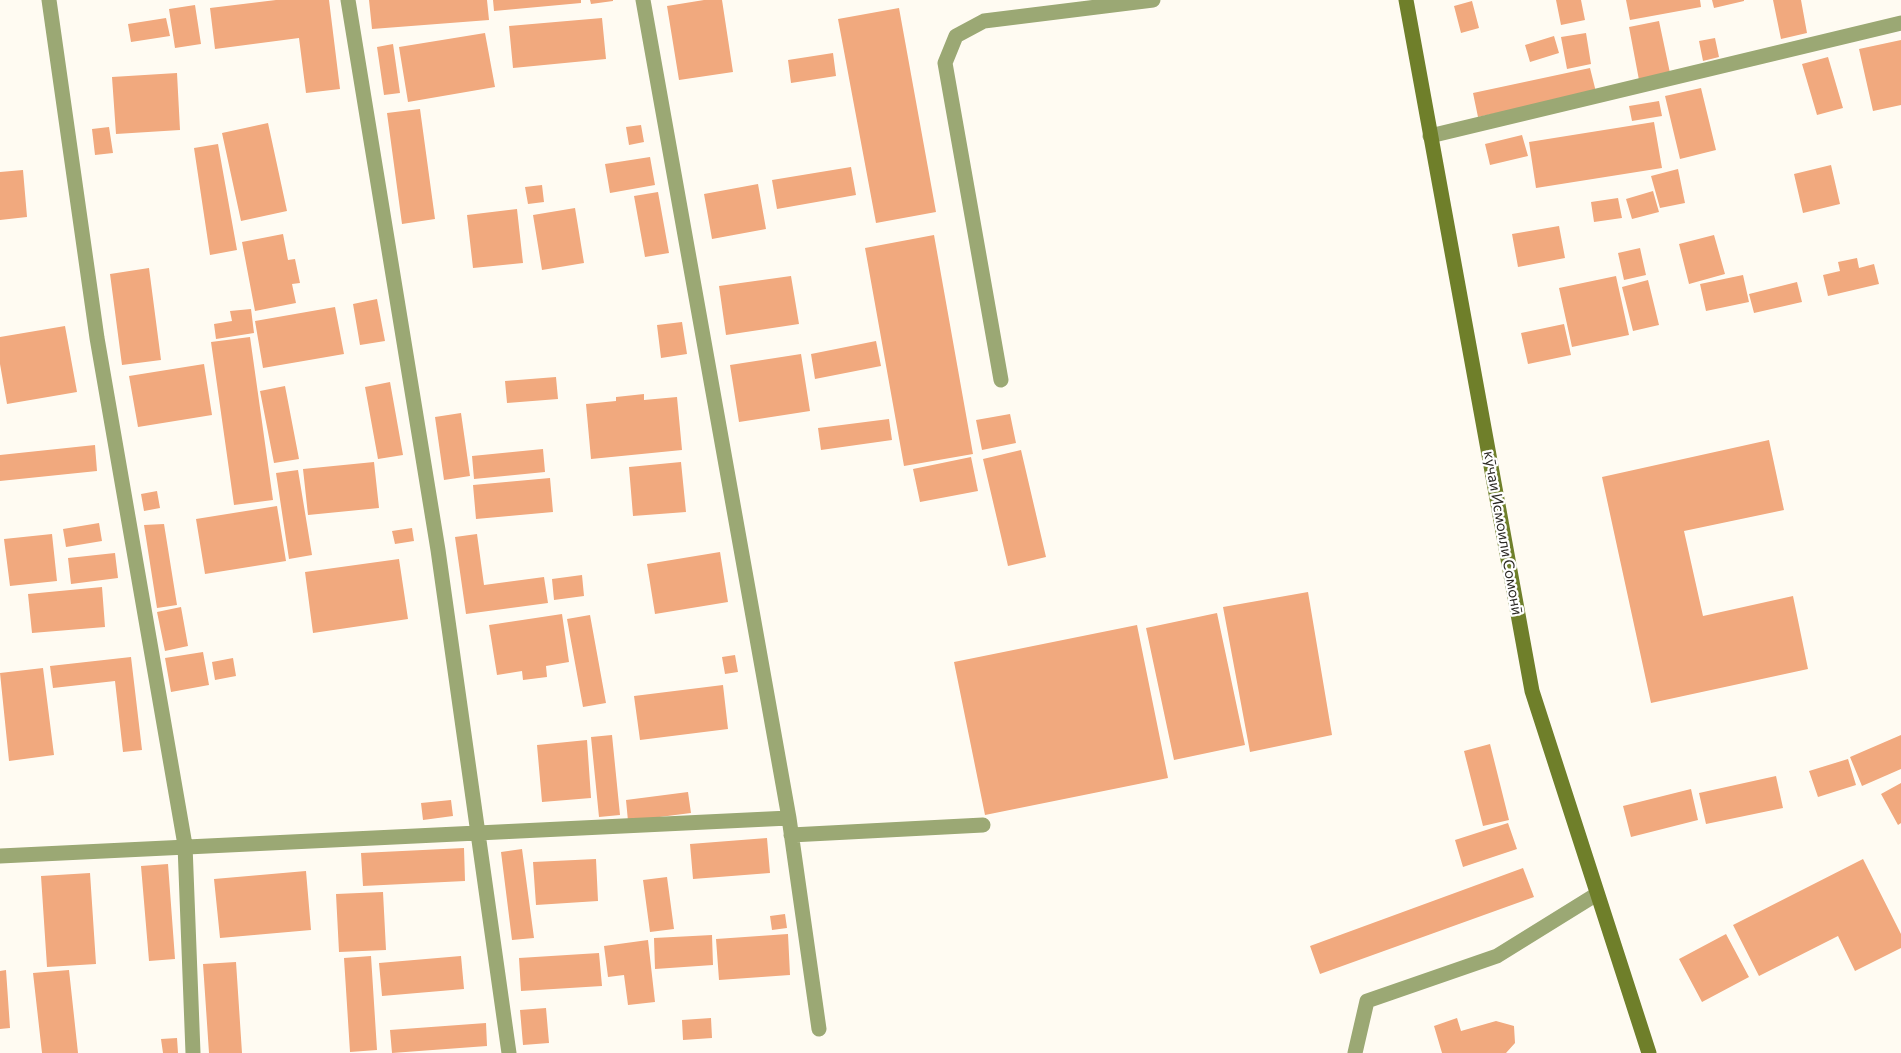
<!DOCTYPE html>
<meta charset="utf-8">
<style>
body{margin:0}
canvas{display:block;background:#fffbf2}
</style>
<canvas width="1901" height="1053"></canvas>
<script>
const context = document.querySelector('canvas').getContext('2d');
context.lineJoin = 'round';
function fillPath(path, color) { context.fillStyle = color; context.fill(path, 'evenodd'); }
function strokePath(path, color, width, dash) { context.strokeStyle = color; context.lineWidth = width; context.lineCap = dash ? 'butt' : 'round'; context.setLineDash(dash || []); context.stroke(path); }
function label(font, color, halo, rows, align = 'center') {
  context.font = font + ' Commissioner,sans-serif'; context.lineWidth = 4.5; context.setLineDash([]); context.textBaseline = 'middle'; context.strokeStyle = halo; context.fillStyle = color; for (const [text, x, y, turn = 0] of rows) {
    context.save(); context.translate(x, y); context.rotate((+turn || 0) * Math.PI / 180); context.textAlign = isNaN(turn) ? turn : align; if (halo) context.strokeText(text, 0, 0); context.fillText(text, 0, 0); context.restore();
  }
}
const building = new Path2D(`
 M276,0H329L340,89L306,93L299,38L215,49L210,8Z
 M369,0H487L489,20L372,29Z
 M493,0H581V3L494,11Z
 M590,0H613V1L591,4Z
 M704,0H722L733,72L679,80L667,6Z
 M1556,0H1581L1585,20L1561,25Z
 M1626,0H1700L1701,7L1630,20Z
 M1712,0H1744V1L1714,8Z
 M1773,0H1801L1807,33L1781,39Z
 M1472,1L1479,28L1461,33L1454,6Z
 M195,5L201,44L175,48L169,9Z
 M899,8L936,212L876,223L838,19Z
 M166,18L170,36L131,42L128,24Z
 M602,18L606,59L513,68L509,26Z
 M1659,21L1670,73L1639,80L1629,27Z
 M485,33L495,87L408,102L399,47Z
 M1586,33L1591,64L1567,69L1561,37Z
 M1554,36L1559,53L1530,62L1525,45Z
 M1715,38L1719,57L1703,61L1699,41Z
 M1901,40V105L1873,111L1859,49Z
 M393,44L400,93L384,95L377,47Z
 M833,53L836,76L791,83L788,60Z
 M1828,57L1843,108L1817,115L1802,64Z
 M1590,68L1596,92L1478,117L1473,93Z
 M177,73L180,130L116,134L112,77Z
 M1701,88L1716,150L1680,159L1665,96Z
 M1659,101L1662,116L1632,121L1629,106Z
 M420,109L435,219L402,224L387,113Z
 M1654,122L1662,168L1536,188L1529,142Z
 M268,123L287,211L241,221L222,133Z
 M641,125L644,142L629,145L626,127Z
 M109,127L113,153L95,155L92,129Z
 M1522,135L1528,156L1490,165L1485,144Z
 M218,144L237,250L210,255L194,148Z
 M650,157L655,185L610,193L605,164Z
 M1831,165L1840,204L1803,213L1794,174Z
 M851,167L856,195L777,209L772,180Z
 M1678,169L1685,203L1660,208L1651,176Z
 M23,170L27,217L0,220V172Z
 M758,184L766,229L712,239L704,194Z
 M542,185L544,202L528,204L525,187Z
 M1653,191L1659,212L1632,219L1626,199Z
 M658,192L669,253L645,257L634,196Z
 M1618,198L1622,218L1594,222L1591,202Z
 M575,208L584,263L542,270L533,215Z
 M517,209L523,263L473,268L467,215Z
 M1559,226L1565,258L1518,267L1512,234Z
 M283,234L288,260L295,259L300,283L292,284L296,303L255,311L242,242Z
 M934,235L973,454L904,466L865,248Z
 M1714,235L1725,274L1689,284L1679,244Z
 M1640,248L1646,275L1624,280L1618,253Z
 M1857,258L1859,268L1874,264L1879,284L1828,296L1823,275L1840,271L1838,262Z
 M149,268L161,360L122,365L110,274Z
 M1743,275L1749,302L1706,311L1700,284Z
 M791,276L799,324L726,335L719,286Z
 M1616,276L1629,335L1572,347L1559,288Z
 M1648,280L1659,325L1633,331L1622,287Z
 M1797,282L1802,302L1754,313L1749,294Z
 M377,299L385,341L360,345L353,304Z
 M335,307L344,354L263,368L255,321Z
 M251,309L254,333L216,339L214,324L232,321L230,311Z
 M682,322L687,354L661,358L657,325Z
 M1564,324L1571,355L1528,364L1521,333Z
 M65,326L77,392L7,404L0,364V337Z
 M250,337L273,500L234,505L211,342Z
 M876,341L881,366L815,379L811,354Z
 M801,354L810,411L739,422L730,365Z
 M204,364L212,415L138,427L129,376Z
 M556,377L558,399L507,403L505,381Z
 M390,382L403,455L378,459L365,387Z
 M285,386L299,459L274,463L260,391Z
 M644,394V400L677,397L682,450L591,459L586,404L616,401V397Z
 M461,413L470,476L444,480L435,417Z
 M1010,414L1016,443L982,450L976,420Z
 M889,419L892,440L821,450L818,428Z
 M1769,440L1784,510L1684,531L1703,616L1793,596L1808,669L1651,703L1602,477Z
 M95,445L97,471L0,481V455Z
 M543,449L545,472L474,479L472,456Z
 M1021,450L1046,557L1008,566L983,459Z
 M971,457L978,491L920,502L913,469Z
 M374,462L379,508L308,515L303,469Z
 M681,462L686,512L633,516L629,467Z
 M298,470L312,555L289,559L276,473Z
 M550,478L553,512L476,519L473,485Z
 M157,491L160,508L144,511L141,494Z
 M277,506L286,561L205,574L196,519Z
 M99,523L102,541L66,547L63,529Z
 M164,524L177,605L157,608L144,525Z
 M412,528L414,541L395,544L392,531Z
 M52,534L57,581L10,586L4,539Z
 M477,534L484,585L544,577L548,603L466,614L455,537Z
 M720,552L728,602L655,614L647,564Z
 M115,553L118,578L71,584L68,558Z
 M399,559L408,619L313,633L305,572Z
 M582,575L584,596L554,600L552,579Z
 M102,587L105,627L32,633L28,594Z
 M1308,592L1332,735L1250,752L1223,607Z
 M181,607L188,646L165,651L157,612Z
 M1217,613L1245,745L1174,760L1146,628Z
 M562,614L569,662L546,666L547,677L523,680L522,671L497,675L489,625Z
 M590,615L606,703L583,707L567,619Z
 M1137,625L1168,778L985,815L954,662Z
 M203,652L209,685L171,692L165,658Z
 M735,655L738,672L725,674L722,657Z
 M131,657L142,750L123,752L115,681L53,688L50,666Z
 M233,658L236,676L215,680L212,662Z
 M43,668L54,755L9,761L0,673Z
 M723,685L728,729L640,740L634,696Z
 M612,735L620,815L599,817L591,737Z
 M1901,735V769L1862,786L1850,757Z
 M587,740L591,798L542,802L537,745Z
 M1490,744L1509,820L1483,826L1464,751Z
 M1848,759L1856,785L1818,797L1809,771Z
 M1776,776L1783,808L1706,824L1699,793Z
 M1901,783V823L1898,825L1881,794Z
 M1691,789L1698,820L1631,837L1623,806Z
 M688,792L691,813L628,821L626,800Z
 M451,800L453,816L423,820L421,803Z
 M1508,823L1517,849L1463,867L1455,840Z
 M767,838L770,873L693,879L690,844Z
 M464,848L465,881L363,886L361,853Z
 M522,849L534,938L512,940L501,852Z
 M596,859L598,901L536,905L533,862Z
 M1863,859L1901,934V948L1855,971L1838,936L1759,976L1733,925Z
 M168,864L175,959L149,961L141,866Z
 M1523,868L1534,897L1320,974L1310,946Z
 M306,871L311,930L220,938L214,879Z
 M90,873L96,964L47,967L41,876Z
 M667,877L674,929L650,932L643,880Z
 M383,892L386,950L339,952L336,894Z
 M785,914L787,928L772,930L770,916Z
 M788,934L790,975L719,980L716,939Z
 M1726,934L1749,977L1702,1002L1679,959Z
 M712,935L713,965L655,969L654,938Z
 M648,940L655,1002L628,1005L624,975L608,977L604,946Z
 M599,953L602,986L521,991L519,958Z
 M371,956L377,1050L350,1052L344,958Z
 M461,956L464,989L382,996L379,963Z
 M236,962L242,1053H209L203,964Z
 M6,970L10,1028L0,1029V971Z
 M69,970L78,1053H42L33,973Z
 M546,1008L549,1043L523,1045L520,1010Z
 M711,1018L712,1038L683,1040L682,1020Z
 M1457,1018L1461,1031L1496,1021L1514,1026L1515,1043L1506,1053H1442L1434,1026Z
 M486,1023L487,1046L392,1053L390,1030Z
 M177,1038L178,1053H163L161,1039Z`);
const service = new Path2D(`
 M1355,1053L1367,1001L1497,956L1597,894`);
const minor = new Path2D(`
 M49,0L97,338L185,845L193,1053
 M348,0L438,550L509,1053
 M643,0L789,818L819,1029
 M1430,136L1901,23
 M1001,380L945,63L956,36L984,21L1153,0
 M791,835L983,825
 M0,856L789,818`);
const secondary = new Path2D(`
 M1406,0L1532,691L1649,1053`);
const streetNames = [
 ["кӯчаи Исмоили Сомонӣ",1503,533,80]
];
fillPath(building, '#f1a97e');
strokePath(service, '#9ba874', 15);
strokePath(minor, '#9ba874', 15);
strokePath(secondary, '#6f7f2a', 15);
label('15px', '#2e2b26', '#fff', streetNames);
</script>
